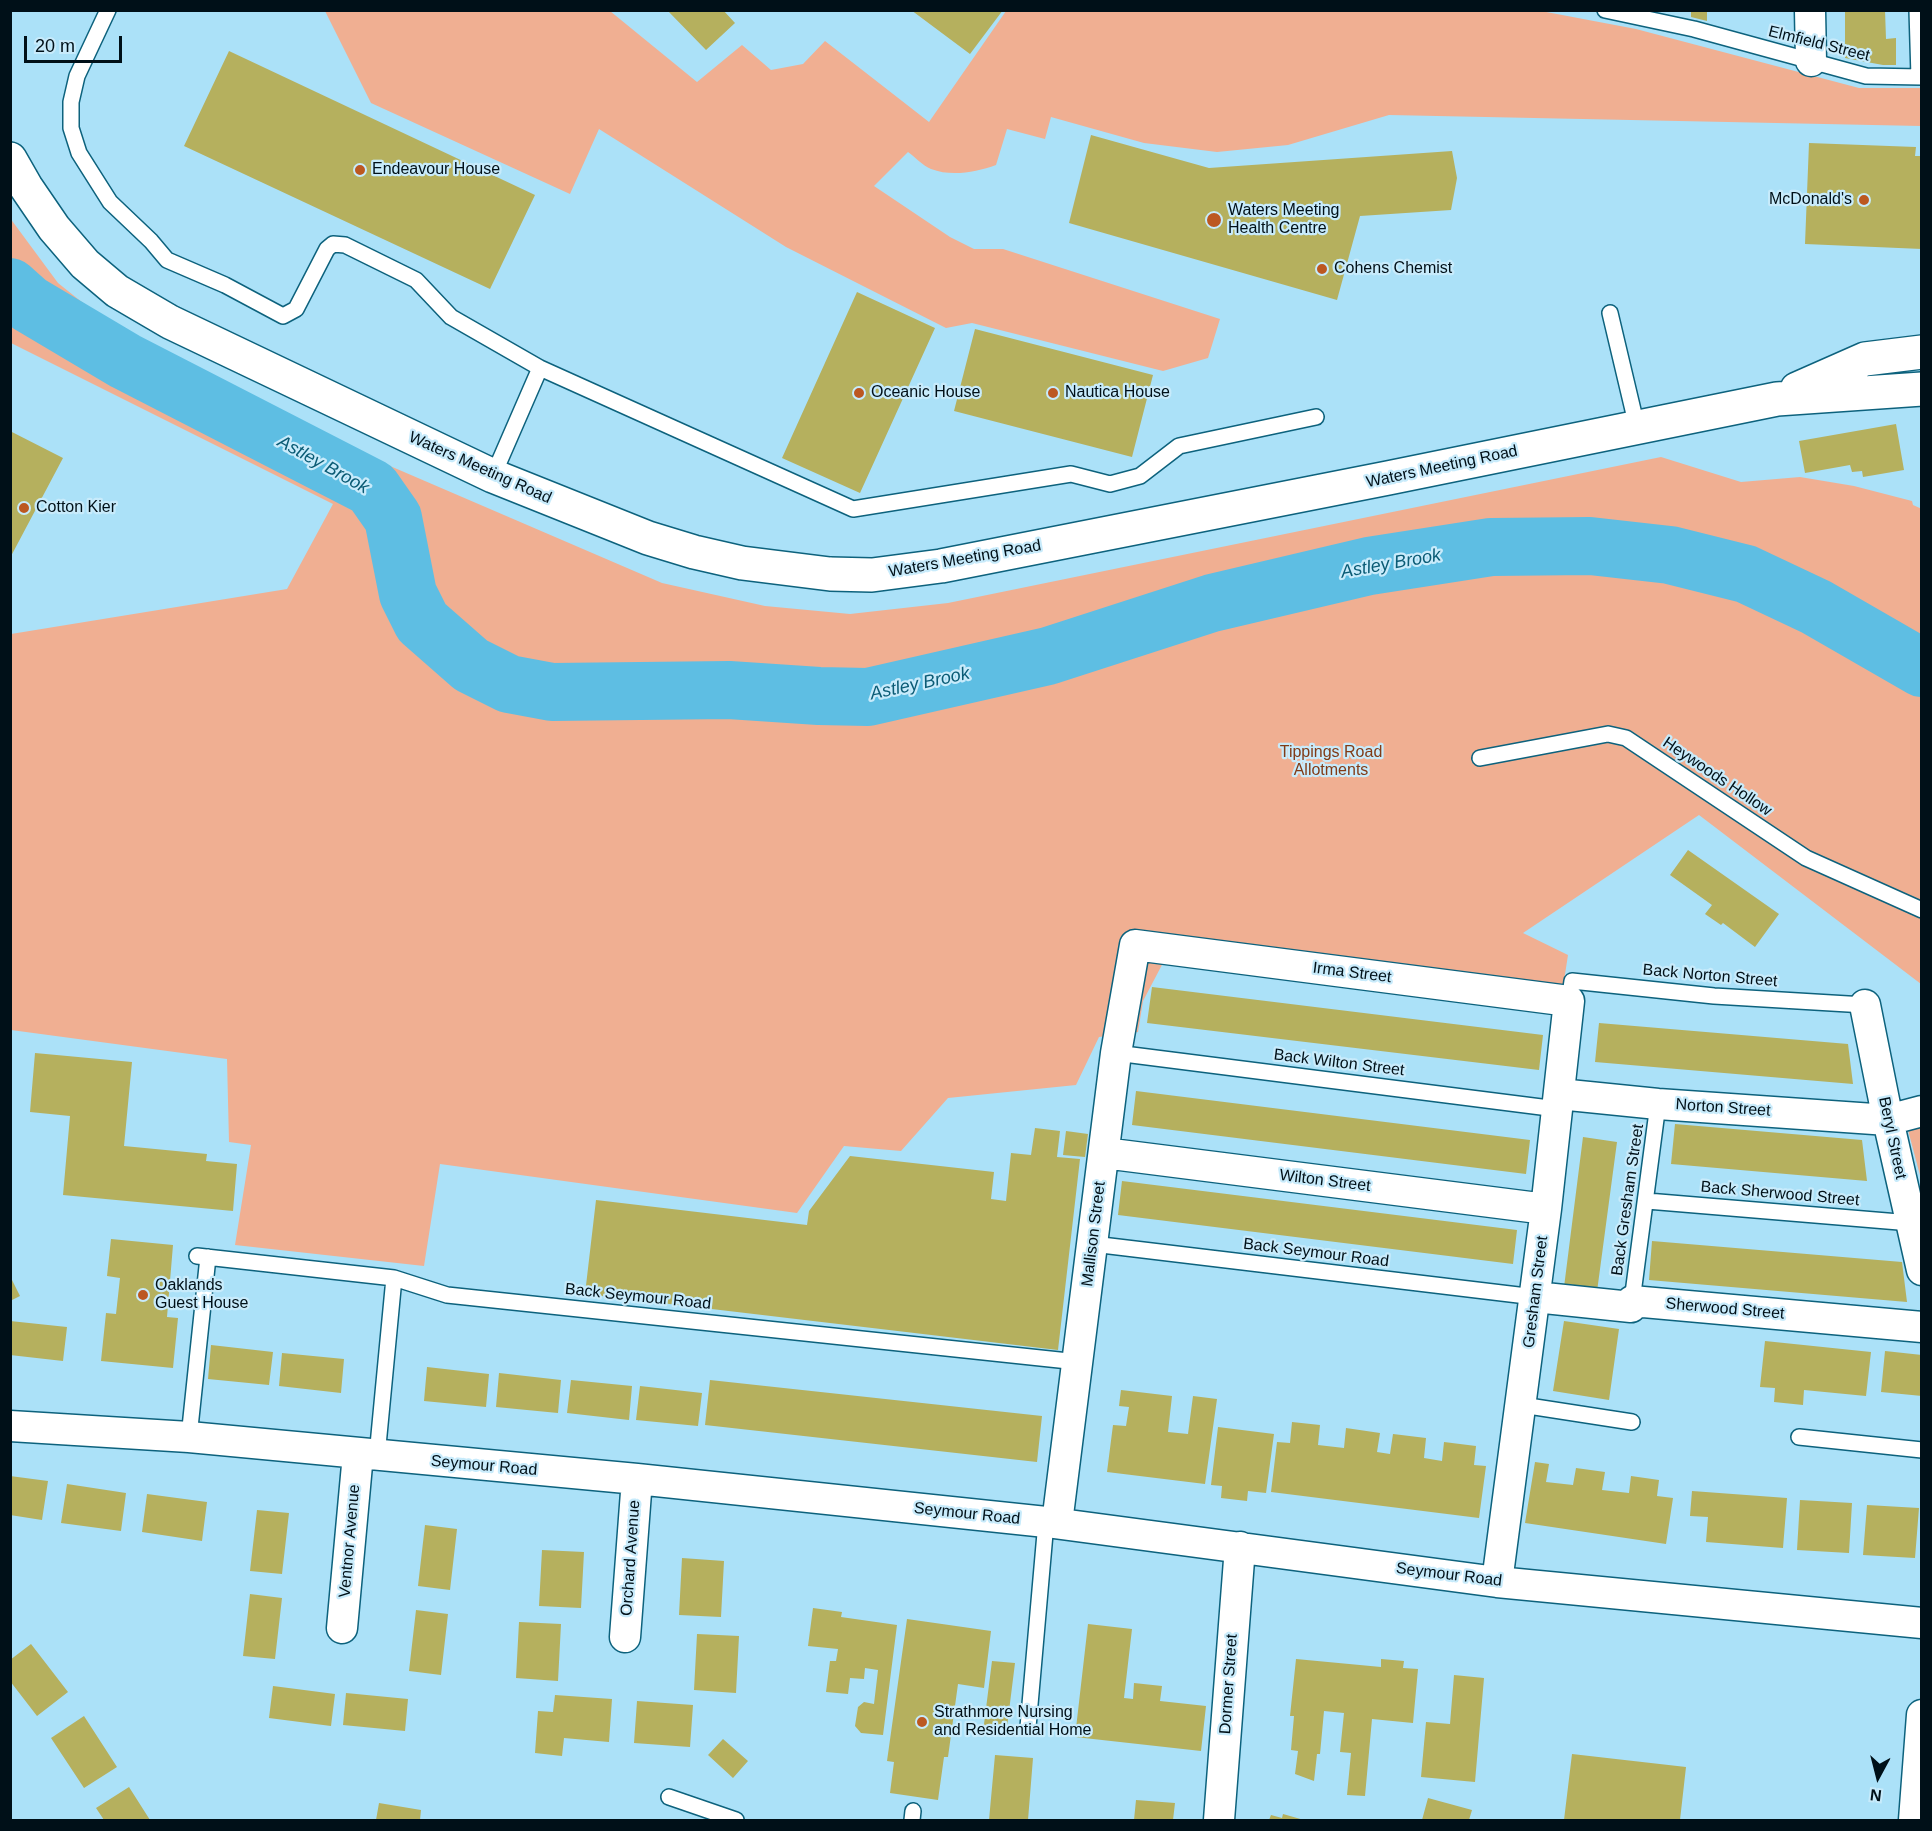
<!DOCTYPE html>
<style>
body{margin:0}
#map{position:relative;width:1932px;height:1831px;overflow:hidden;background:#abe1f8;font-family:Helvetica,sans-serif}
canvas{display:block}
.frame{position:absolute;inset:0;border:12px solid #001018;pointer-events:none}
.north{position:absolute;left:1848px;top:1747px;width:60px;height:60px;-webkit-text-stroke:4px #c8ebfb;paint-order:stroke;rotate:187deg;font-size:16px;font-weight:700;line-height:24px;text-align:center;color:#001018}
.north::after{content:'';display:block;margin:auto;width:21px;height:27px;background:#001018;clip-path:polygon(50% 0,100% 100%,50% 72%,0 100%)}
.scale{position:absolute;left:24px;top:36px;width:98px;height:27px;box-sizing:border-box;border:3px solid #001018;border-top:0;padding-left:8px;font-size:18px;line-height:21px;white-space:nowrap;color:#001018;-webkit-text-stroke:4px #c8ebfb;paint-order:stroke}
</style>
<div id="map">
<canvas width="1932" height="1831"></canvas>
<div class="frame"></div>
<div class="north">N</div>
<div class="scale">20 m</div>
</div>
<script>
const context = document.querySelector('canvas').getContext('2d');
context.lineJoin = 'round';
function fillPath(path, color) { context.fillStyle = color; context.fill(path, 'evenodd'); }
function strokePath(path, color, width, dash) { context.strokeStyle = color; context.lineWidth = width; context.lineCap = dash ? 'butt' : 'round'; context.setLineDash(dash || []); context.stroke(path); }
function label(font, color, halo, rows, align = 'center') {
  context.font = font + ' Helvetica,sans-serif'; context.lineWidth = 4.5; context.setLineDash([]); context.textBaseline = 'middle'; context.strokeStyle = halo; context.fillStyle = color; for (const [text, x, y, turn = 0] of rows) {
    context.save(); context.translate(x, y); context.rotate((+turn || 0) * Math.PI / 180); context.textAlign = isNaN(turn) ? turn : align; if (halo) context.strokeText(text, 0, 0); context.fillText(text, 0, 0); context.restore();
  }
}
const green = new Path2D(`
 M325,11H610L697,82L742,45L771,70L803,64L825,41L929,122L1006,11H1541L1636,29L1859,88H1921V126L1389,115L1288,145L1217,152L1144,143L1051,117L1045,139L1007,129L996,165C976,172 952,177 931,169C923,166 915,157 908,152L874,186L950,237L974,249H1003L1220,319L1208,358L1163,371L972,323L946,328L786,247L599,129L570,194L371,103Z
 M10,218L58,283L113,327L239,401L662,583L765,606L850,614L948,603L1661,457L1741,482L1800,477L1854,486L1912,501L1913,505L1922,509L1921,984L1699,815L1523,933L1568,955L1559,1013L1164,961L1143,1001L1138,1032L1099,1037L1076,1085L948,1098L901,1151L844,1146L797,1213L440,1164L424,1266L235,1245L251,1145L229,1142L227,1059L11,1030V634L287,589L333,504L11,343Z
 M1921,1126V1179L1908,1130Z`);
const river = new Path2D(`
 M10,287L29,304L125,361L372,488L393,518L408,594L422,622L471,665L509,684L552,692L729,690L819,696L868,697L1048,656L1212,603L1369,566L1491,547L1590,546L1670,555L1746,574L1816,607L1922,668`);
const building = new Path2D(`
 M667,10H723L735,23L706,50Z
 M911,10H1003L970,54Z
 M1691,10H1707V21L1691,17Z
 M1845,10H1885L1886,39L1896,38V65H1883L1845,58Z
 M229,51L535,195L490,289L184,146Z
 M1091,135L1209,168L1452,151L1457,178L1451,210L1360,216L1337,300L1069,223Z
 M1809,143L1916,147L1915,156H1922V249L1805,244Z
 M857,292L935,328L860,493L782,458Z
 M975,329L1153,375L1132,457L954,411Z
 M1896,424L1904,470L1863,477L1862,471L1852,472L1850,465L1805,473L1799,441Z
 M10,431L63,458L10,558Z
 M1688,850L1779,914L1755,947L1723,923L1721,925L1705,914L1712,905L1670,875Z
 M1152,987L1543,1035L1539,1070L1147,1023Z
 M1599,1023L1848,1044L1853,1084L1595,1062Z
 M35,1053L132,1062L124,1146L207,1154L206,1161L237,1164L233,1211L63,1195L70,1116L30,1112Z
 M1136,1091L1530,1140L1526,1174L1132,1125Z
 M1675,1124L1862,1140L1867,1181L1671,1164Z
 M1035,1128L1060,1131L1057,1157L1080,1159L1058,1350L585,1294L596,1200L807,1225L809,1211L850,1156L994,1172L991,1199L1006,1201L1011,1153L1031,1155Z
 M1066,1131L1088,1134L1085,1157L1063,1155Z
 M1583,1137L1617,1142L1596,1299L1563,1295Z
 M1122,1181L1517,1230L1513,1264L1118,1215Z
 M111,1239L173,1245L167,1317L178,1318L173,1368L101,1361L106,1313L116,1314L120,1278L107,1276Z
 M1652,1241L1902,1262L1907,1302L1649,1280Z
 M10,1276L20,1296L10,1301Z
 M10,1321L67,1327L63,1361L10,1355Z
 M1564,1321L1619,1329L1609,1400L1553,1391Z
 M1765,1341L1871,1352L1866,1396L1804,1390L1803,1405L1774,1402L1775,1388L1760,1387Z
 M211,1345L273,1352L269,1385L208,1379Z
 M1885,1351L1922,1355V1396L1881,1392Z
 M282,1353L344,1359L341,1393L279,1386Z
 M427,1367L489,1374L486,1407L424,1401Z
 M499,1373L561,1380L558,1413L496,1407Z
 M571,1380L632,1386L629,1420L567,1413Z
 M710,1380L1042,1416L1037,1462L705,1425Z
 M640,1386L702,1393L698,1426L636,1420Z
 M1121,1390L1172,1396L1168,1432L1188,1434L1193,1396L1217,1399L1205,1484L1107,1472L1113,1425L1126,1426L1129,1407L1119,1406Z
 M1292,1422L1320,1425L1318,1445L1344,1448L1346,1428L1380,1433L1377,1452L1390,1454L1393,1434L1426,1438L1424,1458L1442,1461L1444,1442L1476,1446L1474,1465L1486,1466L1479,1518L1271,1492L1277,1442L1290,1443Z
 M1218,1427L1274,1434L1266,1493L1248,1491L1247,1501L1221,1498L1222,1486L1211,1485Z
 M1535,1462L1549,1464L1546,1482L1573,1485L1576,1468L1605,1472L1602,1490L1629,1493L1631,1476L1659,1480L1657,1496L1673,1498L1666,1544L1525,1523Z
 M10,1476L48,1481L42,1520L10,1515Z
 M67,1484L126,1493L121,1531L61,1523Z
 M1692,1491L1787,1498L1783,1548L1706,1542L1708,1517L1690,1516Z
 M147,1494L207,1502L202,1541L142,1532Z
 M1800,1500L1852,1503L1849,1553L1797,1550Z
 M1867,1505L1919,1508L1915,1558L1863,1555Z
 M257,1510L289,1513L282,1574L250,1571Z
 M425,1525L457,1529L450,1590L418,1586Z
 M542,1550L584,1552L581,1608L539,1606Z
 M682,1558L724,1561L721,1617L679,1615Z
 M250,1594L282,1598L275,1659L243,1656Z
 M813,1608L842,1612L841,1617L897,1625L883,1735L861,1733L855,1726L858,1707L864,1702L874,1704L878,1670L865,1668L864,1679L850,1678L848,1694L826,1692L830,1661H836L838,1649L808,1646Z
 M416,1610L448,1614L441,1675L409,1671Z
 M907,1619L991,1631L984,1688L958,1684L948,1757H944L938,1800L890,1793L894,1762L887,1761Z
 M519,1622L561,1624L558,1681L516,1678Z
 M1088,1624L1132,1629L1124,1698L1133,1699L1134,1683L1162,1686L1160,1701L1206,1706L1201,1751L1075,1737Z
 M697,1634L739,1636L736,1693L694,1690Z
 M31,1644L68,1692L37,1716L10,1681V1660Z
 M1296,1659L1381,1667V1659L1404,1661L1403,1668L1418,1669L1413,1723L1372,1719L1365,1796L1347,1795L1351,1753L1340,1752L1344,1713L1324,1711L1320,1754H1317L1314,1781L1295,1774L1298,1751L1291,1750L1294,1716H1290Z
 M992,1661L1015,1663L1006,1735L983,1732Z
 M1454,1675L1484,1678L1475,1782L1421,1777L1426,1722L1450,1724Z
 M273,1686L335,1694L331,1726L269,1718Z
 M346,1693L408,1699L405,1731L343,1725Z
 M555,1695L612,1699L609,1742L564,1738L562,1756L535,1753L538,1711L553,1712Z
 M637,1701L693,1705L690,1747L634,1743Z
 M84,1716L117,1767L84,1788L51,1738Z
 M723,1739L748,1761L733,1778L708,1755Z
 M1572,1754L1686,1767L1680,1820H1564Z
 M995,1755L1033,1758L1028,1820H989Z
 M129,1787L150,1820H104L96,1808Z
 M1428,1798L1472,1810L1469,1820H1422Z
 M1136,1800L1175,1803L1173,1820H1134Z
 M379,1803L421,1810L420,1820H376Z
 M1283,1814L1304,1820H1269L1271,1815L1282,1818Z`);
const service = new Path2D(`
 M108,10L77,76L71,102V128L79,153L110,202L151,241L167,260L225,285L283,316L296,309L327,249L333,244L345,245L416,280L451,317L540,368L853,509L1071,474L1110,484L1140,476L1179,446L1316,417
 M1605,10L1694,29L1866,76L1922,77
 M1917,10L1919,77
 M1610,313L1637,427
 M493,476L540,368
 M1480,758L1608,734L1626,738L1806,858L1922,910
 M1569,1001L1572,981L1714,996L1865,1005
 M1116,1053L1557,1109
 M1647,1201L1911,1223
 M1093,1244L1535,1297
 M197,1256L394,1278L447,1295L1078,1362
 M1632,1301L1658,1104
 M1522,1405L1632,1422
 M189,1437L208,1257
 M1799,1437L1922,1450
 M377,1456L394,1278
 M1028,1727L1046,1522
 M669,1797L736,1820
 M912,1820L913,1811`);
const minor = new Path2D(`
 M1810,10L1811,61
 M1865,1005L1888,1120L1922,1270
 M1559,1094L1658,1104L1888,1120L1922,1111
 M1104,1153L1546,1209
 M1535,1297L1631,1307L1632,1301L1922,1327
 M10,1426L189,1437L637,1479L1046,1522L1497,1582L1922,1623
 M1057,1523L1116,1053L1135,945L1569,1001L1546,1209L1497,1582
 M342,1628L358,1454
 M625,1637L637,1479
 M1219,1820L1240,1547
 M1914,1820L1922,1715`);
const tertiary = new Path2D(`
 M10,159L26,187L54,228L85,264L117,291L170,322L493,476L648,538L694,552L742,563L830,574L872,575L941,566L1388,478L1777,399L1922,389
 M1797,389L1865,359L1922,352`);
const markers = [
 [360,170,6,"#bc5821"],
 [1864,200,6,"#bc5821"],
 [1214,220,8,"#bc5821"],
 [1322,269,6,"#bc5821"],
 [859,393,6,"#bc5821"],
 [1053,393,6,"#bc5821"],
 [24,508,6,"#bc5821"],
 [143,1295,6,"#bc5821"],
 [922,1722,6,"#bc5821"]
];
const streetNames = [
 ["Elmfield Street",1819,44,14],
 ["Waters Meeting Road",1442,467,-12],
 ["Waters Meeting Road",480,468,24],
 ["Waters Meeting Road",965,559,-10],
 ["Heywoods Hollow",1717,777,34],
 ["Irma Street",1352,973,7],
 ["Back Norton Street",1710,976,5],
 ["Back Wilton Street",1339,1063,7],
 ["Norton Street",1723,1108,4],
 ["Beryl Street",1892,1138,78],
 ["Wilton Street",1325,1181,7],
 ["Back Sherwood Street",1780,1194,5],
 ["Back Gresham Street",1628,1200,-82],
 ["Mallison Street",1094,1234,-83],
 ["Back Seymour Road",1316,1253,7],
 ["Gresham Street",1536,1292,-83],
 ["Back Seymour Road",638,1297,6],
 ["Sherwood Street",1725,1309,5],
 ["Seymour Road",484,1466,5],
 ["Seymour Road",967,1514,6],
 ["Ventnor Avenue",350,1541,-85],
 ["Orchard Avenue",631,1558,-86],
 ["Seymour Road",1449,1575,7],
 ["Dormer Street",1229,1684,-86]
];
const poiNames = [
 ["Endeavour House",372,170],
 ["McDonald's",1852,200,"right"],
 ["Waters Meeting",1228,211],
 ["Health Centre",1228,229],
 ["Cohens Chemist",1334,269],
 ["Oceanic House",871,393],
 ["Nautica House",1065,393],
 ["Cotton Kier",36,508],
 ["Oaklands",155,1286],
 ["Guest House",155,1304],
 ["Strathmore Nursing",934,1713],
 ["and Residential Home",934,1731]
];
const parkNames = [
 ["Tippings Road",1331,753],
 ["Allotments",1331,771]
];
const waterNames = [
 ["Astley Brook",323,465,29],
 ["Astley Brook",1391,564,-10],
 ["Astley Brook",920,684,-12]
];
fillPath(green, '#f0af92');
strokePath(river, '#5ebee3', 58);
fillPath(building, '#b5b05e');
strokePath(service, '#0d627d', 18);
strokePath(minor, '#0d627d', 33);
strokePath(tertiary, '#0d627d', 36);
strokePath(service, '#fff', 15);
strokePath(minor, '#fff', 30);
strokePath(tertiary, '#fff', 33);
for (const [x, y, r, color] of markers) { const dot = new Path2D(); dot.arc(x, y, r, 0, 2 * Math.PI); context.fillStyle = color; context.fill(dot); strokePath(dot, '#c8ebfb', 2); }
label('16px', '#001018', '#c8ebfb', streetNames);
label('16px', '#001018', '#c8ebfb', poiNames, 'left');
label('16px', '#813b16', '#c8ebfb', parkNames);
label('italic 18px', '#0a5b75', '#c8ebfb', waterNames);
</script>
